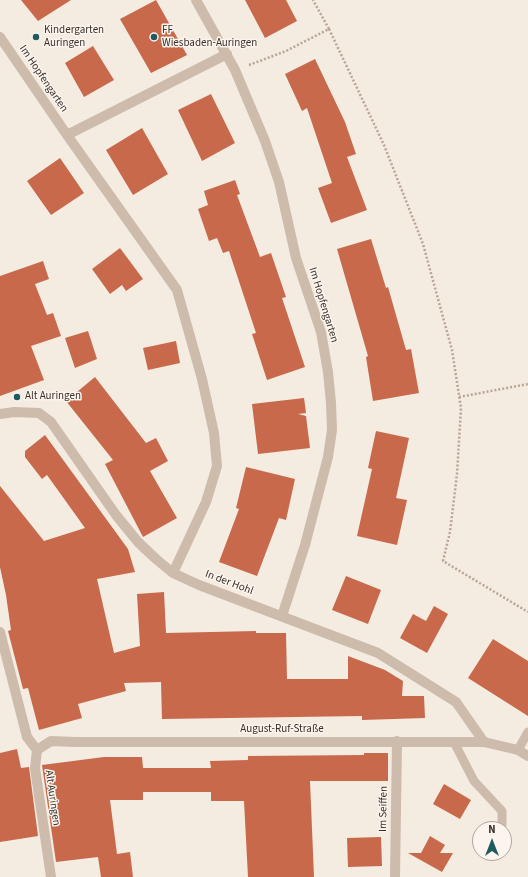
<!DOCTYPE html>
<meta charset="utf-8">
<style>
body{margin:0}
#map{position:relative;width:528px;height:877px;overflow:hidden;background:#f4ebe1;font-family:"Source Sans 3",sans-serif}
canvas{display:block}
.north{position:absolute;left:472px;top:821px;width:40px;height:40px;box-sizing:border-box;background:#fbf5ee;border:1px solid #aea6a0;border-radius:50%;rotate:0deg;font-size:11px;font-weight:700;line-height:16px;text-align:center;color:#3b302b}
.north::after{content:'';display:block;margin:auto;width:14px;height:18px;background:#1f5a5e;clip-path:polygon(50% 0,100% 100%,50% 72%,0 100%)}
</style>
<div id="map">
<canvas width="528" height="877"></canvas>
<div class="north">N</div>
</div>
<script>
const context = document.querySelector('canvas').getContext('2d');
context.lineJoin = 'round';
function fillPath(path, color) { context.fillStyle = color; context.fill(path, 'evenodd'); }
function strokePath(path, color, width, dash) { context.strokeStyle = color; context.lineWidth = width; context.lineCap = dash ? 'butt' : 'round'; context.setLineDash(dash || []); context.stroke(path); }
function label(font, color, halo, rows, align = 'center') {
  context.font = font + ' "Source Sans 3",sans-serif'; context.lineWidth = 3; context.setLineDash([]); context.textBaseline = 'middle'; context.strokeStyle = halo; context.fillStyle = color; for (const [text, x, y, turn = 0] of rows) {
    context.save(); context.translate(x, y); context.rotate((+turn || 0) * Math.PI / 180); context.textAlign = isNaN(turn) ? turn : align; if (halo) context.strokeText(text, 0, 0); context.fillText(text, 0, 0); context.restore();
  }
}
const building = new Path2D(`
 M21,0H71L38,21Z
 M156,0L187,55L151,73L120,19Z
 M245,0H286L297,21L265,38Z
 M93,46L114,80L84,97L65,63Z
 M315,59L345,122L356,154L347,157L367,210L331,223L318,188L332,183L307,108L302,111L285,74Z
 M211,94L235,143L202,161L178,110Z
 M142,128L168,174L133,195L106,150Z
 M60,158L84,193L51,215L27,181Z
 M235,180L240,194L237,195L260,257L271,253L286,297L282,298L305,367L267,380L252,334L256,333L229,251L223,253L217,238L209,241L198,209L208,205L204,191Z
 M371,239L386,288L388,287L406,350L411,349L419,393L373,401L366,357L368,356L337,249Z
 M120,248L143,279L126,291L122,285L110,294L92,269Z
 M43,261L49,279L35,284L47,315L53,313L61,336L31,346L44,380L0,396V276Z
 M88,331L97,359L75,368L65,338Z
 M176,341L180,363L148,370L143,348Z
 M95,377L146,443L156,438L168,461L150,471L177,518L143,537L105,464L113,460L66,401Z
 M304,398L306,413L298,414L306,416L310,448L258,454L252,404Z
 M376,431L409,438L396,498L407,500L397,545L357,536L372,469L368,468Z
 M45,435L128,549L135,572L97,579L114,653L140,646L137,594L164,592L166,633L256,631V633H286L287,679H348V656L385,670L403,681L402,696H424L425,718L362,720V716L162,719L161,682L124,683L126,691L78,704L82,718L39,730L28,688L23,689L8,631L11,630L6,595L0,567V486L44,541L85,528L47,475L42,479L25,457V451Z
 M246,467L295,479L286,520L279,518L257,576L219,562L239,509L236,508Z
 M346,576L381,590L368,624L332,610Z
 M434,606L448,614L427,653L400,638L413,614L426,621Z
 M493,639L528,661V716L468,678Z
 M17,749L21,768L29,767L38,836L0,842V753Z
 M364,753H388V781H310L314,877H248L244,801H211V792H143V800H110L117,854L130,852L133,877H101L98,857L56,862L42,765L104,757H142L143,768H211L210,761L248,760V756L364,755Z
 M444,784L471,800L460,819L433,804Z
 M430,836L445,845L440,853H453L442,872L408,853H421Z
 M381,837L382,866L348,867L347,838Z`);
const path = new Path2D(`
 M329,29L384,145L423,244L452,350L461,408L457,474L450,532L443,561L528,612
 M249,65L286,51L329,29L313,0
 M459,397L528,384`);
const service = new Path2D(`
 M454,742L474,781L502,811V825
 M518,750L528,732`);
const minor = new Path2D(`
 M196,0L235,70L265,141L279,182L296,258L321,332L328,372L331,403L332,430L328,457L305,545L282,616
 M0,37L67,135L177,290L202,379L214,433L217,466L206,502L173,573
 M67,135L227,54
 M0,414L14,412L39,413L51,422L116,515L138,542L156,559L173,573L199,585L378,653L456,702L484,742
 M0,632L27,737L37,750
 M395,877L397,741`);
const tertiary = new Path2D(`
 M51,877L35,768L37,750L51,741L75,742H484L518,750L528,756`);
const markers = [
 [36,37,4,"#1f5a5e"],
 [154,37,4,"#1f5a5e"],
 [17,397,4,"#1f5a5e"]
];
const poiNames = [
 ["Kindergarten",44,31],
 ["Auringen",44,44],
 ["FF",162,31],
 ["Wiesbaden-Auringen",162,44],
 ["Alt Auringen",25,397]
];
const streetNames = [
 ["Im Hopfengarten",43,79,56],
 ["Im Hopfengarten",323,305,73],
 ["In der Hohl",229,583,21],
 ["August-Ruf-Straße",282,730],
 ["Alt Auringen",52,798,82],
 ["Im Seiffen",384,809,-89]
];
fillPath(building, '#c8694b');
strokePath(path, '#b9a596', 2.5, [2, 2]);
strokePath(service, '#cdbbac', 9);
strokePath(minor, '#cdbbac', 10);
strokePath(tertiary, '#cdbbac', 10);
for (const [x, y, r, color] of markers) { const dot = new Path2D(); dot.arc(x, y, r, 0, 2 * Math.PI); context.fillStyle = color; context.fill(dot); strokePath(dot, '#fbf5ee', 1.5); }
label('11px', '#3b302b', '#fbf5ee', poiNames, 'left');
label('11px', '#3b302b', '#fbf5ee', streetNames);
</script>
